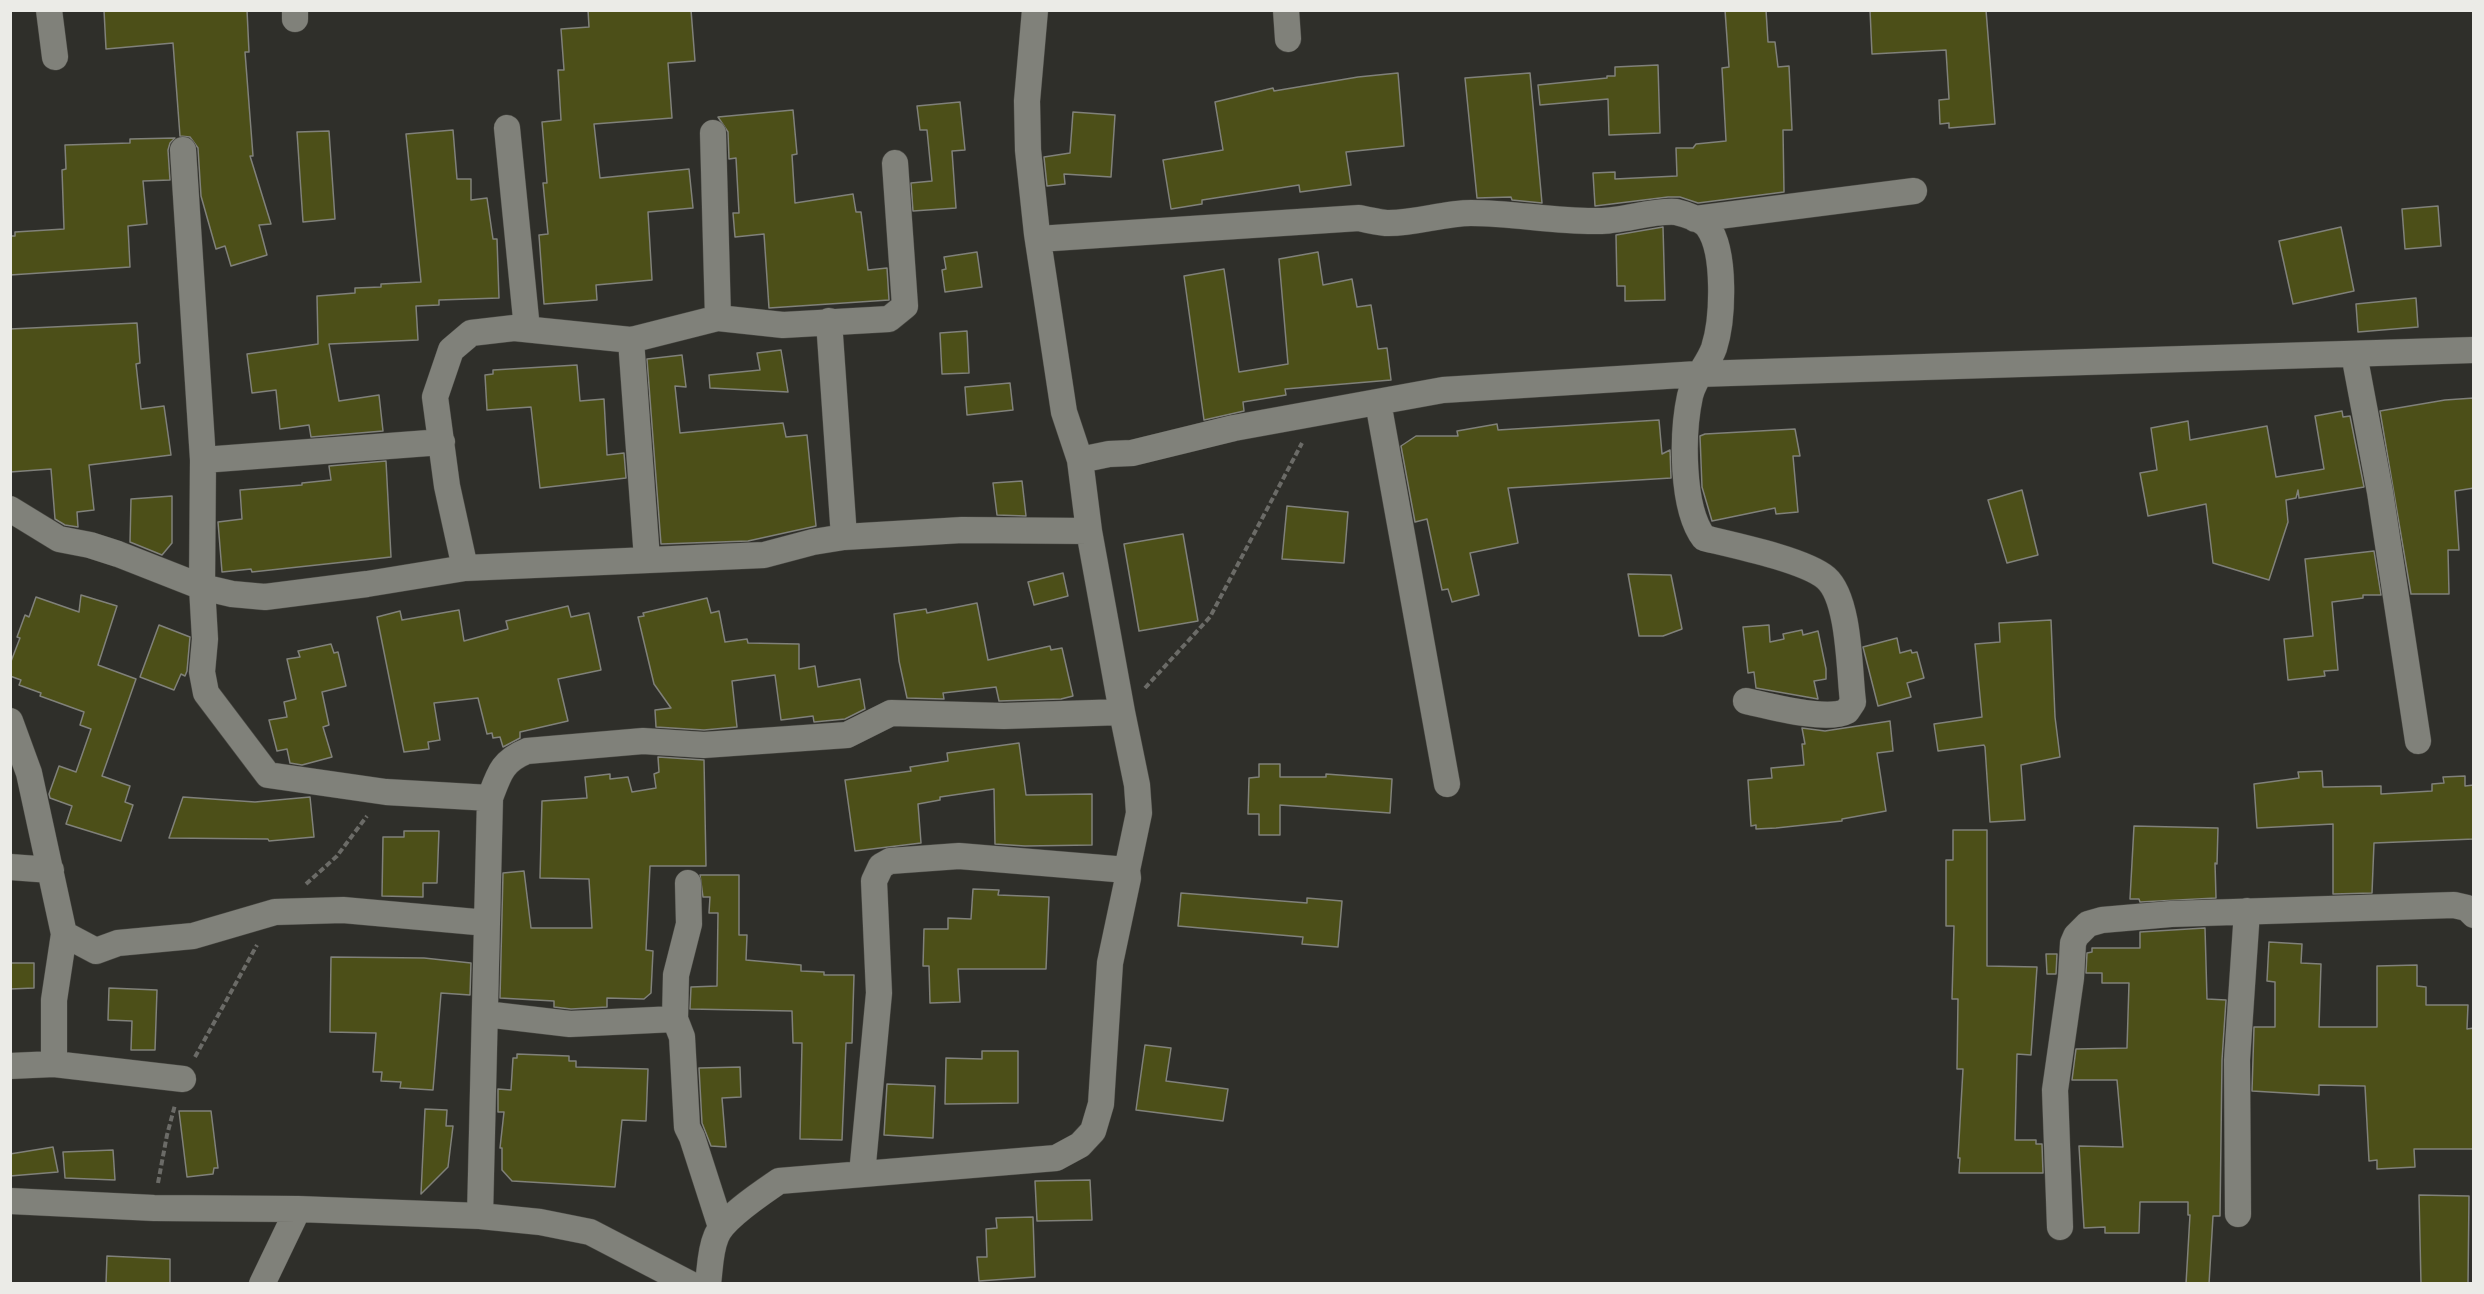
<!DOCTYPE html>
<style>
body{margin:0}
#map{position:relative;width:2484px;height:1294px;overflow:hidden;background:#2f2f2a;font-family:"Nunito Sans",sans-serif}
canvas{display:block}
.frame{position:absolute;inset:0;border:12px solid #ebebe7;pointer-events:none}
</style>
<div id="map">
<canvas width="2484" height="1294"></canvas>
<div class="frame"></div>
</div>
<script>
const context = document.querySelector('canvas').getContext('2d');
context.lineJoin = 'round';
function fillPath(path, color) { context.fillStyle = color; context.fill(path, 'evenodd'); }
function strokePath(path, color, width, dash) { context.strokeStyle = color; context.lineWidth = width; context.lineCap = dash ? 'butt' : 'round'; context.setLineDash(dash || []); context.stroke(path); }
const building = new Path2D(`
 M104,10H247L249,52H245L253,156H250L271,224L259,225L267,255L231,266L225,246L216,249L201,196L198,148L190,137L180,136L173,43L106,49Z
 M588,10H691L695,61L668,63L672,118L594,124L600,178L689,169L693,208L648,212L652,280L596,285L597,300L544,304L539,235L548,234L543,183H547L542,122L561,120L558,70H564L561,29L589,27Z
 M1725,10H1766L1768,42H1775L1778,67L1789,66L1792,130H1783L1784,192L1698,203L1680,197H1668L1595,206L1593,173L1615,172V179L1677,176L1676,148H1693L1696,144L1726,141L1722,68L1729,67Z
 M1870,10H1986L1995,124L1949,128V123L1940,124L1939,100L1949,99L1946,50L1872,54Z
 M1658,65L1660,133L1609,135L1608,99L1540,105L1538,85L1607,78V76H1615V67Z
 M1398,73L1404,146L1346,152L1351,185L1300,192L1299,185L1202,200V204L1171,209L1163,160L1223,150L1215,102L1273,88L1274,91L1358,77Z
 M1530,73L1542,203L1512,200L1511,197L1477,198L1465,78Z
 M960,102L965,150L952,151L956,208L913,211L911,183L932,181L927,130H920L917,106Z
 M793,110L797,154L792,155L795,203L853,194L856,212H861L868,270L887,268L889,300L769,308L764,234L735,237L733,213H739L736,158L729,159L728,132L718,117Z
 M1073,112L1115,115L1111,177L1064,174L1065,184L1047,186L1044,157L1070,153Z
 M453,130L457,179H471V200L487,198L493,239H497L499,298L439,300V305L416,306L418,340L329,344L339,401L379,395L383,431L311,437L309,425L280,429L276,390L252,393L247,354L318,344L317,296L355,293V288L381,287V284L421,282L406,134Z
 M329,131L335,219L303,222L297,132Z
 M175,138L170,143L168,150L170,180L143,181L147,224L128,226L130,267L10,275V236H15V232L64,229L62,170L66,169L65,145L130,143V139Z
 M2438,206L2441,246L2405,249L2402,209Z
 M1663,227L1665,300L1625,301V286H1617L1616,235Z
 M2341,227L2354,291L2293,304L2279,241Z
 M977,252L982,287L945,292L942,270L946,269L944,257Z
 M1318,252L1323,285L1352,279L1357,307L1371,305L1378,349L1387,348L1391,380L1285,389L1286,395L1243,402L1244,411L1204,420L1184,276L1224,269L1239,372L1288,364L1279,259Z
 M2416,298L2418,327L2358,332L2356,304Z
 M137,323L140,363L136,364L141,409L164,406L171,455L89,465L94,510L77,512L78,527L65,525L55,519L51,469L10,472V329Z
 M967,331L969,373L942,374L940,333Z
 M781,350L788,392L710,388L709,375L760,370L757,353Z
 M682,355L686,387L675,386L680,433L783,423L786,437L807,435L816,526L748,541L661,544L647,359Z
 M577,365L580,401L604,399L607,455L624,453L626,478L540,488L531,407L487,410L485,375L493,374V370Z
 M1010,383L1013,410L967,415L965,387Z
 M2474,398V488L2455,491L2459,550H2448L2449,594H2411L2380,411L2445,400Z
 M2342,411L2343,417L2350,416L2364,487L2299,498L2298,490L2296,498L2286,500L2288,522L2269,580L2213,563L2206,504L2148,516L2140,473L2157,470L2151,428L2188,421L2190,440L2267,426L2276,477L2324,469L2315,416Z
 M1659,420L1662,454L1670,450L1671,478L1508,488L1518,543L1470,553L1479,595L1452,602L1448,589L1442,590L1427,519L1415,522L1401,446L1416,436H1458L1457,431L1497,424L1498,430Z
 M1795,429L1800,456H1793L1798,512L1776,514L1775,508L1712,521L1702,487L1700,436L1705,434Z
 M386,461L391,557L252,572L251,569L222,572L218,522L242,519L240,490L302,485V483L331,480L329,466Z
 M1022,481L1026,516L997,515L993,483Z
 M2022,490L2038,555L2007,563L1988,500Z
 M172,496V543L162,555L130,542L131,499Z
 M1287,506L1348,512L1344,563L1282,559Z
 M1183,534L1198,621L1139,631L1124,544Z
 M2374,551L2381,595H2363V598L2332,602L2338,670L2324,671L2325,676L2288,680L2284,639L2313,636L2305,559Z
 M1063,573L1068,596L1034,605L1028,582Z
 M1628,574L1671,575L1682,629L1663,636H1639Z
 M81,595L117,606L98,665L136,679L102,776L130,786L125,802L133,805L121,841L66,824L72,806L50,798L49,794L59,766L76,772L91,729L80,725L84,712L40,696L41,693L19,685L21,680L10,676V664L20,638L17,637L25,615L29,617L36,597L79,612Z
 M707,598L711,613L719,611L725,642L747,639L748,643L799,644V669L815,666L818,687L860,679L865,709L845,719L814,722L813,716L781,720L775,675L732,681L737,727L704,730L656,727L655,710L671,708L654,684L638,617L644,616L643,613Z
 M977,603L988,660L1050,646L1051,650L1062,648L1073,696L1061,699L999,701L996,687L943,693L944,699L907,698L899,661L894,614L926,609L927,613Z
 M568,606L571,617L589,613L601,670L558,679L568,721L520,732V738L503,747L500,737L493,738L492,733L487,734L478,698L434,703L440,740L428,742L429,749L404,752L377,617L400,611L402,620L459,610L464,641L508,629L506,621Z
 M2051,620L2055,717L2060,757L2021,765L2025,820L1990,822L1985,747L1984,745L1938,751L1934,724L1982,717L1975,644L2000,642L1999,623Z
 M159,625L190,637L187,671L185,676L181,674L174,690L140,677Z
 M1769,625L1770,642L1784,639L1783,634L1802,630L1803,635L1818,631L1826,669V679L1814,681L1818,699L1756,688L1754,672L1748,673L1743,627Z
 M1897,638L1900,653L1911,650L1912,653L1917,652L1924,678L1907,683L1911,697L1878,706L1863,647Z
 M331,644L334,653L338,652L346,686L322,692L329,725L323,727L332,757L302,765L290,763L287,749L277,751L269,720L287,717L284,702L296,699L287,659L300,657L298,651Z
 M1890,721L1893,751L1877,753L1886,811L1842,819V821L1776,828L1756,829V825L1751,826L1748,780L1772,778L1771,768L1804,765L1802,744H1805L1802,728L1825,731Z
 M1019,743L1026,795L1092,794V845L1025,846L995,844L994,789L940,797V800L918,804L921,843L855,851L845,780L911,771L910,767L948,761L947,753Z
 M658,757L704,760L706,866H650L646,950L653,951L651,993L644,999L607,998V1007L571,1009L554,1007V1001L500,998L503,873L524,871L531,928H592L589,879L540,878L542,801L587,798L585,777L610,774V779L628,777L632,792L656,788L654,774L659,772Z
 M1259,764H1280V777H1326V774L1392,779L1390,813L1280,805V835H1259V814H1248L1249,778L1259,777Z
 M2322,771L2323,787L2381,786V794L2432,791V784L2444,783L2443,777L2465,776V786L2474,785V839L2374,843L2372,893L2333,894V824L2257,828L2254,784L2299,778L2298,772Z
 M183,797L255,802L310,797L314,837L269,841L268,839L169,838Z
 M2134,826L2218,828L2217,864L2215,863L2216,898L2140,902L2139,899H2130Z
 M1953,830H1987V966L2037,967L2031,1055L2017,1054L2015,1140H2036V1144H2042L2043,1173H1959L1960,1158H1958L1963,1069H1957L1958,999H1952L1954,926H1946V860H1953Z
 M404,831H439L437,883H423V897L382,896L383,837H404Z
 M700,875H739V935H747L746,960L801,965V971L824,972V975H854L852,1043H846L842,1140L800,1139L802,1043H793L792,1011L690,1009L691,987L717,986L718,913H709L710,897H703Z
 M973,889L999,890L998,895L1049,897L1046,969H958L960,1002L930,1003L929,966H923L924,929H948V918L971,919Z
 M1181,893L1307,903V898L1342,901L1338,947L1302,944L1303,937L1178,926Z
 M2205,928L2207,999L2226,1000L2222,1060L2220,1216H2213L2209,1284H2186L2190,1215H2188V1202H2140L2139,1233H2105V1227L2084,1228L2079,1146L2123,1147L2117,1080H2072L2076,1049L2127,1048L2129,983H2102V973H2086L2087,953L2092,952V948H2140V932Z
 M2269,942L2302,944L2301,963L2321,964L2319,1027H2377V966L2417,965V986L2426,987V1005H2468L2467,1029L2474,1028V1149H2414L2415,1167L2377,1169V1160L2369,1161L2365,1086L2319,1085V1095L2252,1091L2254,1027H2275V982L2267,981Z
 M2046,954H2057L2056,974H2047Z
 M331,957L424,958L471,963L470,995L441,993L433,1090L400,1088L401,1082L381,1081L382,1072H373L376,1033L330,1032Z
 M10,963H34V988L10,989Z
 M109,988L157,990L155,1050H131L132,1021L108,1020Z
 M1145,1045L1171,1048L1166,1081L1228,1089L1223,1121L1136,1110Z
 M982,1051H1018V1103L945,1104L946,1058L982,1059Z
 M517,1054L569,1056V1061H576V1067L648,1069L646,1121L622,1120L615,1187L512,1181L502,1170V1148H500L504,1112H498V1089L511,1090L513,1058H517Z
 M740,1067L741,1097L722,1098L726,1147L711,1146L702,1123L699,1068Z
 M887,1084L935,1086L933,1138L884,1135Z
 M425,1109L447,1110L446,1126H453L448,1167L421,1194Z
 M179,1111H211L218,1168H214L213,1174L187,1177Z
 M53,1147L58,1172L10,1176V1154Z
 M113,1150L115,1180L65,1178L63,1152Z
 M1090,1180L1092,1220L1037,1221L1035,1181Z
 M2419,1195L2469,1196L2468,1284H2421Z
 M1033,1217L1035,1277L979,1281L977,1257H987L986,1229L997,1228L996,1218Z
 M107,1256L170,1259V1284H106Z`);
const path = new Path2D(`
 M1145,688L1210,617L1302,443
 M306,884L337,856L367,816
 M195,1057L257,945
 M158,1183L167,1135L175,1105`);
const street = new Path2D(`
 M49,10L55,57
 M295,10V19
 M1035,10L1027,101L1028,150L1037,234L1064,412L1080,460L1089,531L1122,712
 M1286,10L1288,39
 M507,128L527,329
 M713,133L718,318
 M183,150L203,460L202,587L232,594L265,597L367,584L465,568L764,555L813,542L844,537L962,530L1089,531
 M1695,219L1914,191
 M1038,239L1359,218C1368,220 1377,222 1386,223C1414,224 1443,213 1471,213C1514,213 1556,222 1599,221C1622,221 1654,210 1676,212C1685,214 1703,220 1708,227C1726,252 1723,320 1714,348C1708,365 1694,378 1690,396C1682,433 1681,508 1704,538C1733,545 1805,560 1826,578C1850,599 1849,671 1853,702L1847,711C1827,722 1769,706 1746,701
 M829,321L844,537
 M631,340L647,559
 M2354,354L2380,492L2418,741
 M1378,402L1447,784
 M203,460L442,442
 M1080,460L1109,454L1132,453L1234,428L1443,390L1698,374L2474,350
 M10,509L59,539L90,545L118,554L202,587L205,639L202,672L206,693L268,775L386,792L490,798L480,1216
 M465,568L447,486L435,397L451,350L471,333L514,328L631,340L718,318L783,325L889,319L905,306L895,163
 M10,721L29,773L64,934L54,1000V1064
 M490,798C499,774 502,761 527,751L643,741L704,745L847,735L891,713L1004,716L1122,712L1137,785L1139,813L1127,870L1128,878L1110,963L1101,1104L1093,1131L1080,1145L1056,1158L779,1181C763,1192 722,1219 716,1237C710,1251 710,1269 708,1284
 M10,867L51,870
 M688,883L689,924L676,975L675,1019L682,1037L687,1127L692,1137L721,1227
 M64,934L96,951L118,943L193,936L275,912L343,910L487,923
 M485,1014L570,1024L675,1019
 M10,1066L54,1064L183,1079
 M862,1174L879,993L874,881L881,866L890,861L959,856L1127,870
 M10,1201L154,1208L298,1209L480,1216L540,1222L590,1232L690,1284
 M2238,1214L2237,1060L2247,911
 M2060,1227L2055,1090L2071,978L2073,943L2076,936L2088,924L2102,920L2171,914L2454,905L2467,908L2474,915
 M262,1284L298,1209`);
fillPath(building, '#4c4f18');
strokePath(building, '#80817a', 1.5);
strokePath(street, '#4a4a45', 27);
strokePath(path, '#6b6b67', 4, [6, 3]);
strokePath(street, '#80817a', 26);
</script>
